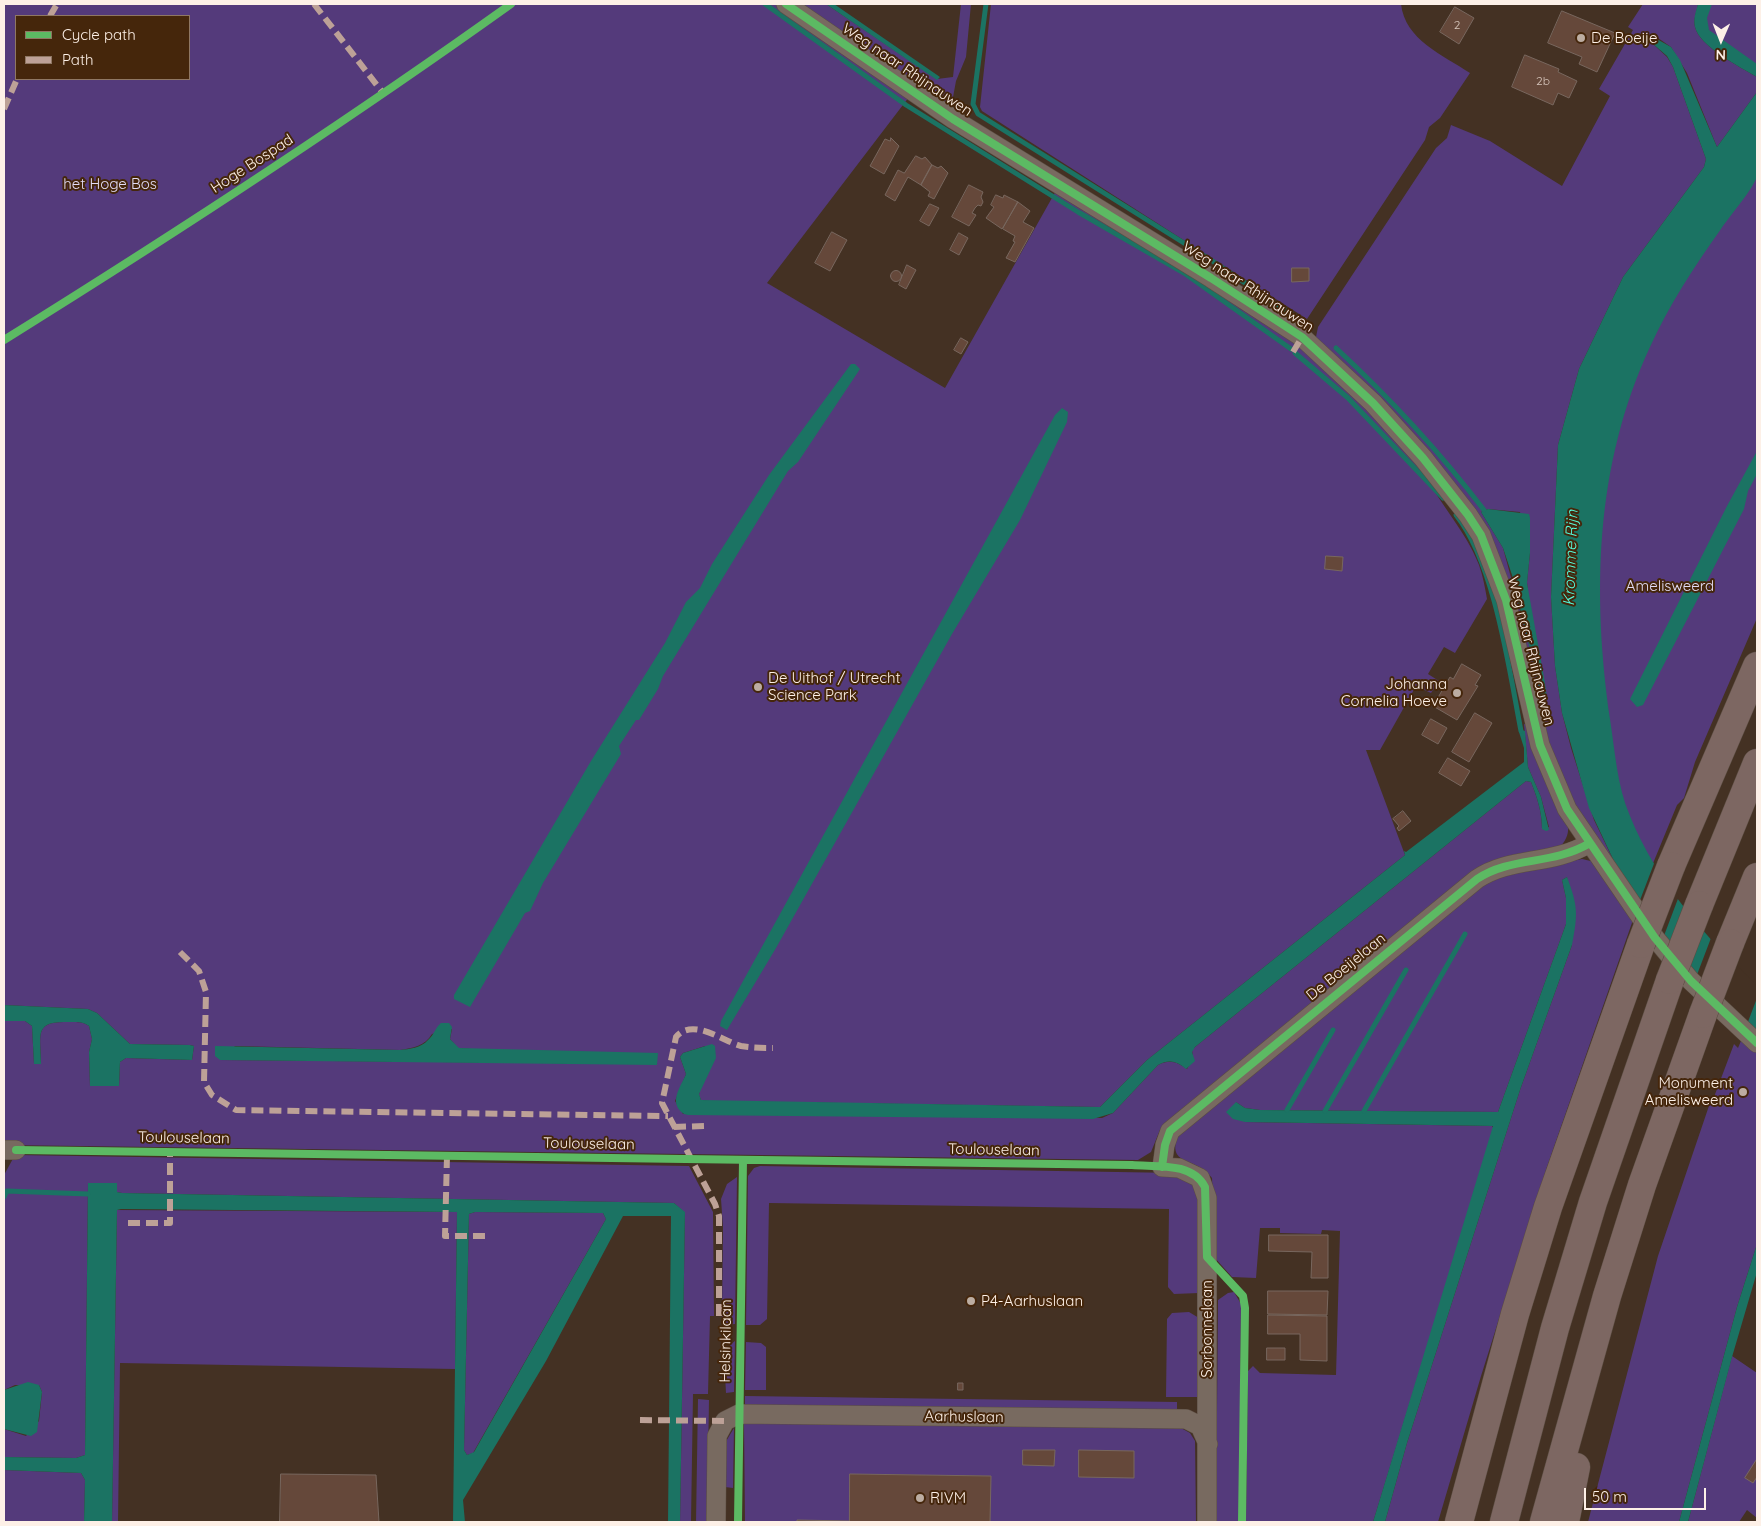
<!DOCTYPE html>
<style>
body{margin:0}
#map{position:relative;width:1761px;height:1526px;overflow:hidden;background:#443123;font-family:Quicksand,sans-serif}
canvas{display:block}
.frame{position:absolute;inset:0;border:5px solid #fdf0e7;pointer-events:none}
.legend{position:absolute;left:15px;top:15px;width:175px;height:65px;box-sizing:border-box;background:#45260b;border:1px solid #8f7763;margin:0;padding:6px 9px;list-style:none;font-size:15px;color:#fdf0e7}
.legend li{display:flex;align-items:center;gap:10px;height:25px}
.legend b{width:25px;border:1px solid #8f7763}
.north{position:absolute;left:1696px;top:15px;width:50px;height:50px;-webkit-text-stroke:4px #45260b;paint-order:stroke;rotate:181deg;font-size:14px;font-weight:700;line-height:20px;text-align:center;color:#fdf0e7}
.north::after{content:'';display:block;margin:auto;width:18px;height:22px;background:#fdf0e7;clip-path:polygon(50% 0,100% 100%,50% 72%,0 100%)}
.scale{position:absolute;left:1584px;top:1488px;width:122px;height:22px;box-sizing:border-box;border:2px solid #fdf0e7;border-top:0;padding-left:6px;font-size:15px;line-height:18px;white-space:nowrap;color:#fdf0e7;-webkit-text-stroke:4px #45260b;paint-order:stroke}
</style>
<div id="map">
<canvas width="1761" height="1526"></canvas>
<div class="frame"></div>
<ul class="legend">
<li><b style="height:6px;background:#5cba63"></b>Cycle path</li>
<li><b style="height:6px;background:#bda197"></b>Path</li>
</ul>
<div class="north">N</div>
<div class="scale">50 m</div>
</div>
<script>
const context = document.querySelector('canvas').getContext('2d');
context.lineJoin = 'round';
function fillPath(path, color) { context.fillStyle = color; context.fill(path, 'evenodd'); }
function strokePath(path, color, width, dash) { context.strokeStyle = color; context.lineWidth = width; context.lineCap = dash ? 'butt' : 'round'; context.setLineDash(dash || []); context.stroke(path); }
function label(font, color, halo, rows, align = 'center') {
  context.font = font + ' Quicksand,sans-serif'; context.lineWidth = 4; context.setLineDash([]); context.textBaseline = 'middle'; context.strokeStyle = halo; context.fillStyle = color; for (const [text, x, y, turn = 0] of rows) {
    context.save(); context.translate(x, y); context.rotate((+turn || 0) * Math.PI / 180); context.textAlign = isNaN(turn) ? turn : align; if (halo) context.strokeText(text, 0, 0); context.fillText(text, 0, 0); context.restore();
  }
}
const green = new Path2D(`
 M4,4H778L909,97L767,283L945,388L1057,189L1317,357L1419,462C1434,499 1465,528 1479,565C1483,576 1485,588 1487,599L1455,653L1444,647L1428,674L1439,681L1431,693L1416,686L1380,750H1366L1405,855L1147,1060L1100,1107L709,1101L701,1100L699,1095L705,1046L683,1053L680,1057L686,1074L675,1101L683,1114L1102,1118L1113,1113L1158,1065C1170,1059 1177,1062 1187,1069L1193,1058L1192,1050L1195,1047L1526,781L1531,782C1537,797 1542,812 1542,829L1549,827L1541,797L1528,767L1524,724L1530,726L1568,824C1569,832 1567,839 1561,846L1504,859L1211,1087L1160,1130L1151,1152L1138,1160L4,1145V1021H25L32,1026L34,1064L41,1063C41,1036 33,1021 67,1022C75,1022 83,1021 89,1026L92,1039L89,1052L90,1086H119L120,1062L126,1058L192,1060L194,1046L190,1045L130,1044L97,1013L88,1009L4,1005ZM16,16H189V79H16ZM452,1029L450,1039L458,1048L658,1064L220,1060L235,1046L400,1050C413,1048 425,1046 432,1034Z
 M794,4H826L937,79L953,77L961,4H971L966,57L956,81L951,108Z
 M991,4H1401C1405,40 1443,55 1470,73L1440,118L1429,127L1425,140L1307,319L982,111L980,107Z
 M1643,4H1698C1697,11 1693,19 1695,27C1699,46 1740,67 1757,77V92L1717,147L1687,73L1671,47L1658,38L1653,44L1667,57L1673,67L1706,159L1704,167L1623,277L1579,369L1558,445L1551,597L1555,666L1562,713L1571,748L1594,820L1620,874L1559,781L1498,561L1315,342L1318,327L1436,148L1447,138L1451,125L1490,141L1562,186L1610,96L1599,89L1633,30L1628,27ZM1488,509L1520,512L1530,553L1527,582L1529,605L1547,699L1540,685L1503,548L1481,512Z
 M1708,4H1757V70L1701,29Z
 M1757,142V618L1695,762L1684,798L1677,805L1649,873L1607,784L1582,601L1639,319Z
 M1582,859L1595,862L1634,917L1547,1167L1481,1376L1438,1522H1385L1407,1443L1520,1090L1572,945L1567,877L1562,880L1566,898V924L1498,1112L1260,1110L1245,1108L1236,1102L1245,1122L1492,1126L1494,1129L1373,1522H1246L1248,1371L1253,1366L1260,1373L1336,1375L1340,1231L1322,1230L1321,1234L1280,1233V1228H1260L1256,1278L1232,1277L1215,1258L1212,1178C1196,1156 1168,1167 1177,1137L1488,878Z
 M1743,1036L1757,1047V1244L1737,1307L1679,1522H1588L1658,1256L1712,1097H1714L1734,1044L1738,1048Z
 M15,1155L689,1166L713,1212L714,1316H710L708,1394H693L691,1522H680L685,1213L674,1203L122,1193L117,1192V1184L88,1183L85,1455L76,1458L4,1457V1429L26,1436L39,1421L42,1392L39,1385H15L4,1390V1175Z
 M760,1166L1176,1173L1199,1187V1293L1174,1294L1168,1287L1169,1209L769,1203L767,1319L760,1325H746L748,1176L754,1168Z
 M737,1177L735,1324L726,1325V1319L722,1318L723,1227L721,1199L727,1184Z
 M117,1210L457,1212L455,1369L120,1363L118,1522H112Z
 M475,1212L598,1213H603L606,1219L473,1453L467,1455L464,1450L469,1214Z
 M1234,1292L1241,1304L1239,1522H1216L1218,1300L1228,1293Z
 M1189,1312L1199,1318V1390L1197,1397H1166L1167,1319L1172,1313Z
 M735,1341L734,1392L726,1393C726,1377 720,1350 735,1341Z
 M746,1342L761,1343L766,1347V1390H745Z
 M1732,1356L1757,1373V1518L1747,1510L1739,1522H1688Z
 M745,1396L1177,1402V1411L745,1406Z
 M698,1399L709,1400L707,1522H696Z
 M744,1423L1181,1428L1190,1433L1195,1441L1196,1522H990V1476L850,1474L849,1521L745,1522Z
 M734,1428L733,1488L725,1487V1443Z
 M4,1470L81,1473L85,1480L84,1522H4Z`);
const water = new Path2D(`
 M826,4H834L940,77L937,80Z
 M1698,4H1712L1707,18L1709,30L1757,64V77C1740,67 1699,46 1695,27C1693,19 1696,11 1698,4Z
 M1655,38L1671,47L1680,60L1717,147L1757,92C1757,114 1757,135 1757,157C1757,162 1759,171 1757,176C1754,188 1729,217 1721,229C1694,267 1669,305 1650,347C1595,465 1592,593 1610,719C1615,751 1617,786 1630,816C1657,883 1707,937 1757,989V1033L1667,944L1620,874L1589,808L1562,713L1555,666L1551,597L1558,445L1579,369L1623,277L1704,167L1706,159L1673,67L1667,56L1653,44Z
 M851,364H855L860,369L798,462L788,471L663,676L658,689L639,720H636L619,746L621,754L543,883L530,911L525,913L470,1007L454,999V995L591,761L665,643L686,602L700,588L712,564L769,475Z
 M1062,408L1068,412L1067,422L1020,520L952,634L776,948L727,1030L720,1026L721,1021L1055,415Z
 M1757,451V474L1748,491L1744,509L1643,705L1637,707L1630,699L1727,506Z
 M1488,509L1529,514L1530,518V553L1527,583L1545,683L1547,699L1545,701L1542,699L1512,575L1503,548L1481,512Z
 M1522,730L1525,731L1528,767L1541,797L1549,830L1546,831L1542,829C1542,812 1537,797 1531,782L1526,781L1195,1047L1192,1052L1195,1061L1186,1069C1177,1061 1169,1059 1158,1065L1113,1113L1093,1119L688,1115L684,1114C668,1103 680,1088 686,1074L680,1057L683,1053L712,1044L715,1046L716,1058L699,1094L701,1100L1100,1107L1147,1060L1405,855L1404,851L1406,852L1524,762V748L1519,732Z
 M1567,877C1578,906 1578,914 1572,945L1520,1090L1407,1443L1385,1522H1373L1493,1126L1245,1122L1233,1119L1226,1112L1236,1102L1245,1108L1260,1110L1498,1112L1566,924V898L1562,880Z
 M4,1005L88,1009L97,1013L130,1044L190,1045L194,1046L192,1060L126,1058L120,1062L119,1086H90L89,1052L92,1039L89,1026C83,1021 75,1022 67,1022C33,1021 41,1036 41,1064H34L32,1026L25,1021H4Z
 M441,1023H449L452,1027L450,1039L459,1048L658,1053L657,1065L220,1060L215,1056V1046L400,1050C409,1049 421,1048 428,1040C434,1035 435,1028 441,1023Z
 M88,1183H117V1192L122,1193L674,1203L685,1212L680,1522H668L671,1216H623L546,1361L463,1500L465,1522H453L457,1212L121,1209L117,1210L112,1522H84L85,1480L81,1473L4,1470V1457L76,1458L85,1455ZM475,1212L598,1213H603L606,1219L474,1452L467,1455L464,1450L469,1214Z
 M1757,1244V1272L1732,1357L1688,1522H1679L1737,1307Z
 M28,1382L39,1385L42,1392L37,1432L31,1436L4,1429V1390Z`);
const pier = new Path2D(`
 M1655,861L1679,896L1662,941L1637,908Z
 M1711,938L1757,986V998L1746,1027L1695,980Z`);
const stream = new Path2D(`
 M765,4L906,105L1078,212L1184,273L1291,349
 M986,4L973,104L978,114L1211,260L1297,318
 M1336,348C1390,398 1439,451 1484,510
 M1295,353L1348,398L1443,498
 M1456,515C1495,564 1509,669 1521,731
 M1287,1110L1333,1030
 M1325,1111L1406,970
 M1364,1111L1465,934
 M4,1197L7,1191L88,1194`);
const building = new Path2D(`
 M1455,7L1474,18L1459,44L1440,32Z
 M1562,11L1615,33L1597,72L1579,64L1582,57L1548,43Z
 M1525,55L1559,69L1558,72L1577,81L1569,98L1558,93L1553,105L1512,87Z
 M891,138L899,146L884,174L870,166L885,139L890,141Z
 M916,156L922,159L925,157L932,165L921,185L908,177L895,201L885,195L898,170L904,173Z
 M932,165L938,168L941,166L948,173L934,199L928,196L930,192L921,185Z
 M969,185L983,192L981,197L983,202L981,206L978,205L975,208L972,213L976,215L969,226L952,217Z
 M996,195L1003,198L1004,195L1018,202L1002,229L986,218L994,207L991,205Z
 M1018,202L1030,211L1023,222L1034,228L1015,262L1006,258L1015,242L1013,241L1015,236L1003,229Z
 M930,204L939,208L929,226L920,221Z
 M832,232L847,240L830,271L815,263Z
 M959,233L968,238L959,255L950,250Z
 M907,265L916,270L906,289L899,285Z
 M1292,268H1309V281L1292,282Z
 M890.5 276a5.5 5.5 0 1 1 11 0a5.5 5.5 0 1 1-11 0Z
 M961,338L968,342L961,354L954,350Z
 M1326,556L1343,557L1342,571L1325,569Z
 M1462,664L1481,675L1475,685L1478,686L1457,720L1433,706L1450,677L1453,679Z
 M1475,713L1492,723L1469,762L1452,752Z
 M1431,719L1447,728L1438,744L1422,735Z
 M1448,758L1470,771L1461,786L1439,773Z
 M1403,811L1411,821L1399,831L1397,828L1399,826L1393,819Z
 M1269,1235H1328V1278H1311L1312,1252L1269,1251Z
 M1268,1291H1328L1327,1315L1268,1314Z
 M1268,1315L1327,1316V1361L1300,1360V1334H1268Z
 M1267,1348H1285V1360H1267Z
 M958,1383H963V1390H958Z
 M1023,1450H1055L1054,1466L1023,1465Z
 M1079,1450L1134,1451V1478L1079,1477Z
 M1757,1459V1477L1753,1483L1745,1478Z
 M281,1474L376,1475L379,1522H280Z
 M850,1474L991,1476L990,1522H797V1520L849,1521Z`);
const minor = new Path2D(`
 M786,4L953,119L1211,278L1302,337L1373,403L1423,458L1468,515L1481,535L1506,600L1540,745L1567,809L1655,938L1691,981L1757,1043
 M4,1150H16
 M716,1522L717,1436L725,1421L739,1414L1186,1419L1200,1426L1208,1444
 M1207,1522V1198L1200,1178L1179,1168L1162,1167L1165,1145L1170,1131L1477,879C1511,856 1551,866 1590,843`);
const motorway = new Path2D(`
 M1671,866L1757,666
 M1699,905L1757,763
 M1730,943L1757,877
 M1459,1522L1515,1314L1548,1207L1641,944
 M1504,1522L1555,1328L1593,1202L1670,980
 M1544,1522L1607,1296L1642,1185L1703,1014
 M1565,1522L1576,1467`);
const motorwayBridge = new Path2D(`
 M1641,944L1671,866
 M1670,980L1699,905
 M1703,1014L1730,943`);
const quiet = new Path2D(`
 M314,4L383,93
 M50,16L57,4
 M4,109L17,79
 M1293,352L1302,337
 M180,952L199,971L206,992L204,1082L212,1095L236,1110L668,1116
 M674,1127L704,1126
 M447,1156L445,1236H489
 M128,1223H170V1152
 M719,1316V1216L715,1204L662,1103L676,1037C693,1017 722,1041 741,1046C752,1048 762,1048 773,1048
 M640,1420L725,1421`);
const cycleway = new Path2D(`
 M786,4L953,119L1211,278L1302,337L1373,403L1423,458L1468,515L1481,535L1506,600L1540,745L1567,809L1655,938L1691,981L1757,1043
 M4,340C176,233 346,122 511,4
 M16,1150L1132,1165C1157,1167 1192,1162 1205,1187L1207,1257L1243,1296L1245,1308L1242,1522
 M1162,1167L1165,1145L1170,1131L1477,879C1511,856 1551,866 1590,843
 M738,1522L743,1160`);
const markers = [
 [1581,38,5,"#bcada2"],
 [758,687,5,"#bcada2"],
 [1457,693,5,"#bcada2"],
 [1743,1092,5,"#bcada2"],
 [971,1301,5,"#bcada2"],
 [920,1498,5,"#bcada2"]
];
const numberNames = [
 ["2",1457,25],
 ["2b",1543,81]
];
const poiNames = [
 ["De Boeije",1591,38],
 ["De Uithof / Utrecht",768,678],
 ["Science Park",768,695],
 ["Johanna",1447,684,"right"],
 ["Cornelia Hoeve",1447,701,"right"],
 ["Monument",1733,1083,"right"],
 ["Amelisweerd",1733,1100,"right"],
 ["P4-Aarhuslaan",981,1301],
 ["RIVM",930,1498]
];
const streetNames = [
 ["Weg naar Rhijnauwen",907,70,34],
 ["Hoge Bospad",252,164,-33],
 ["Weg naar Rhijnauwen",1248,287,33],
 ["Weg naar Rhijnauwen",1531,651,76],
 ["De Boeijelaan",1346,967,-39],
 ["Toulouselaan",184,1138,1],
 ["Toulouselaan",589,1144,1],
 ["Toulouselaan",994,1150,1],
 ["Sorbonnelaan",1207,1329,-90],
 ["Helsinkilaan",726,1341,-89],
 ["Aarhuslaan",964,1417,1]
];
const parkNames = [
 ["het Hoge Bos",110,184],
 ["Amelisweerd",1670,586]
];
const waterNames = [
 ["Kromme Rijn",1571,558,-88]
];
fillPath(green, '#543a7b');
fillPath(water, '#1b7363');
fillPath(pier, '#443123');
strokePath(stream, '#1b7363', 5);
fillPath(building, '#65483a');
strokePath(building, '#78675e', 1);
strokePath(minor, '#5b4d42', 20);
strokePath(motorway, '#5b4d42', 29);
strokePath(minor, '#786a60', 19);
strokePath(motorway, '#7d6762', 28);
strokePath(motorwayBridge, '#5b4d42', 29, []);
strokePath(motorwayBridge, '#7d6762', 28);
strokePath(quiet, '#bda197', 6, [12, 6]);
strokePath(cycleway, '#5cba63', 8);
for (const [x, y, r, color] of markers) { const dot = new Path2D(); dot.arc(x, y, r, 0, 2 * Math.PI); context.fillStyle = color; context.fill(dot); strokePath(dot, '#45260b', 2); }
label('12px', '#d7c6bc', null, numberNames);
label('15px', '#fdf0e7', '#45260b', poiNames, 'left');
label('15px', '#fdf0e7', '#45260b', streetNames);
label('15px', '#e1dbf5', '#45260b', parkNames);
label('italic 16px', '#56fede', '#45260b', waterNames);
</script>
